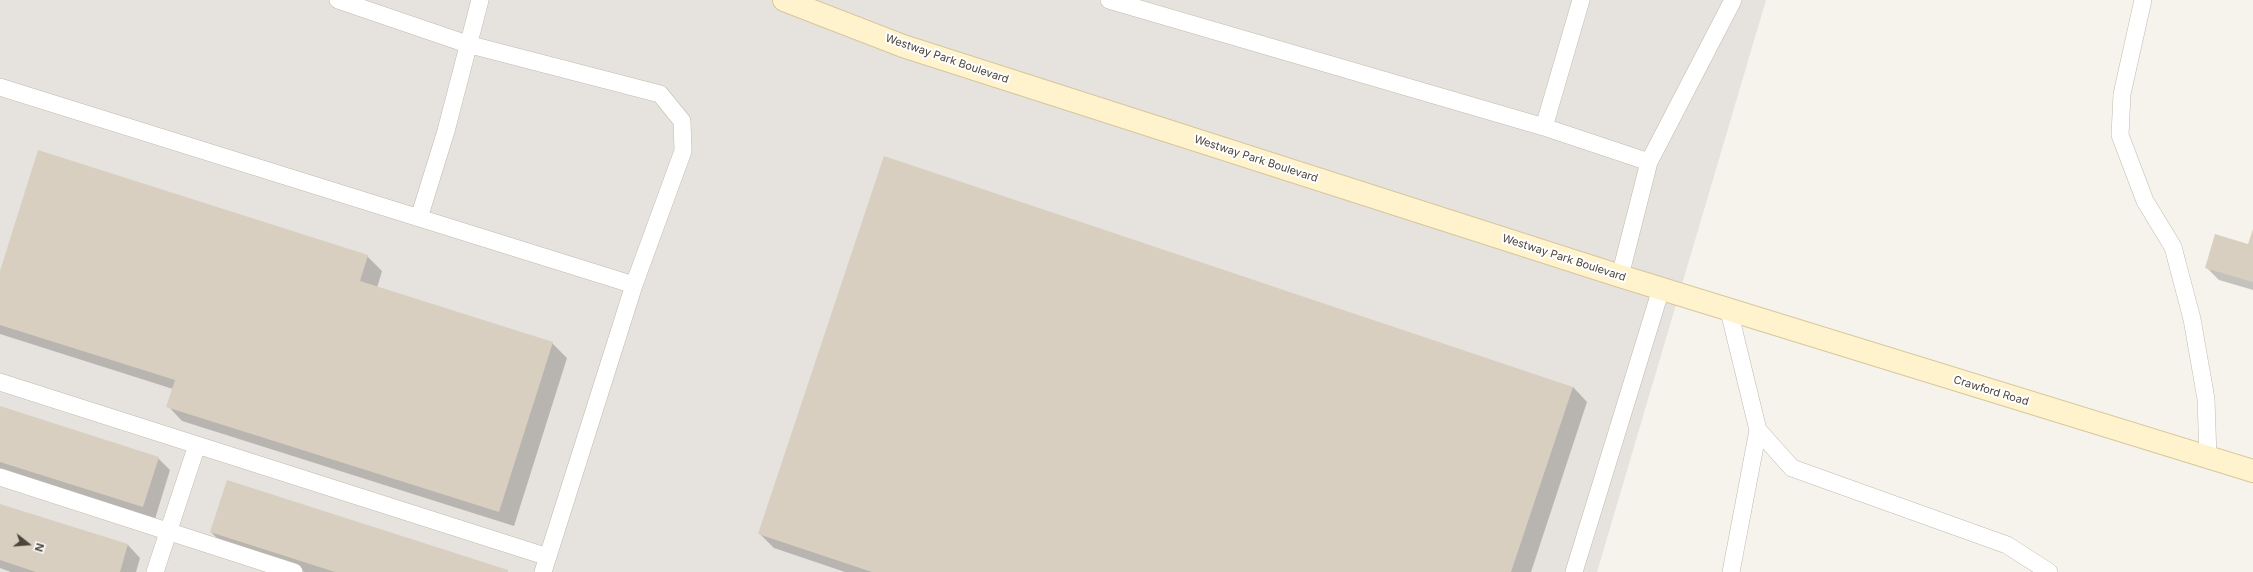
<!DOCTYPE html>
<style>
body{margin:0}
#map{position:relative;width:2253px;height:572px;overflow:hidden;background:#f6f3ec;font-family:Inter,sans-serif}
canvas{display:block}
.north{position:absolute;left:8px;top:524px;width:40px;height:40px;-webkit-text-stroke:3px #fff;paint-order:stroke;rotate:107deg;font-size:11px;font-weight:700;line-height:16px;text-align:center;color:#4b4439}
.north::after{content:'';display:block;margin:auto;width:14px;height:18px;background:#4b4439;clip-path:polygon(50% 0,100% 100%,50% 72%,0 100%)}
</style>
<div id="map">
<canvas width="2253" height="572"></canvas>
<div class="north">N</div>
</div>
<script>
const context = document.querySelector('canvas').getContext('2d');
context.lineJoin = 'round';
function fillPath(path, color) { context.fillStyle = color; context.fill(path, 'evenodd'); }
function strokePath(path, color, width, dash) { context.strokeStyle = color; context.lineWidth = width; context.lineCap = dash ? 'butt' : 'round'; context.setLineDash(dash || []); context.stroke(path); }
function label(font, color, halo, rows, align = 'center') {
  context.font = font + ' Inter,sans-serif'; context.lineWidth = 4; context.setLineDash([]); context.textBaseline = 'middle'; context.strokeStyle = halo; context.fillStyle = color; for (const [text, x, y, turn = 0] of rows) {
    context.save(); context.translate(x, y); context.rotate((+turn || 0) * Math.PI / 180); context.textAlign = isNaN(turn) ? turn : align; if (halo) context.strokeText(text, 0, 0); context.fillText(text, 0, 0); context.restore();
  }
}
const industrial = new Path2D(`
 M0,0H1766L1597,572H0Z`);
const shadow = new Path2D(`
 M2253,231V290L2219,280L2206,267L2249,245Z
 M367,256L382,271L377,288L552,343L567,358L514,526L182,421L168,406L173,389L0,334V274Z
 M1573,387L1587,402L1531,572H845L774,548L759,533Z
 M0,408L158,458L170,470L155,519L0,470Z
 M0,505L128,545L140,558L136,572H11L0,568Z
 M211,532L507,571L508,572H305L226,547Z`);
const building = new Path2D(`
 M38,150L368,255L360,281L553,342L499,512L166,407L175,380L0,325V271Z
 M884,156L1573,387L1511,572H872L758,534Z
 M2253,229V282L2205,268L2215,234L2248,244Z
 M0,406L159,457L143,507L0,462Z
 M227,480L508,570L507,572H335L210,532Z
 M0,504L128,544L120,572H36L0,560Z`);
const lane = new Path2D(`
 M338,0L467,44L660,94L682,121L683,151L634,285L543,572
 M1109,0L1544,127L1649,162
 M2143,0L2122,94L2120,135L2145,201L2173,247L2192,319L2206,399L2208,457
 M0,87L634,285
 M1544,127L1581,0
 M419,218L446,131L480,0
 M1620,276L1649,162L1733,0
 M1729,311L1758,430L1792,468L2007,545L2049,572
 M0,382L548,557
 M0,477L294,572
 M155,572L197,445
 M1574,572L1661,289
 M1731,572L1758,430`);
const secondary = new Path2D(`
 M784,0L903,46L1620,276L2253,471`);
const streetNames = [
 ["Westway Park Boulevard",947,59,19],
 ["Westway Park Boulevard",1256,159,18],
 ["Westway Park Boulevard",1564,258,18],
 ["Crawford Road",1991,391,17]
];
fillPath(industrial, '#e6e2dd');
fillPath(shadow, '#0003');
fillPath(building, '#d8cfc1');
strokePath(lane, '#c2bbae', 18);
strokePath(secondary, '#d6c79b', 24);
strokePath(lane, '#fff', 17);
strokePath(secondary, '#fff3cd', 22);
label('11px', '#4b4439', '#fff', streetNames);
</script>
